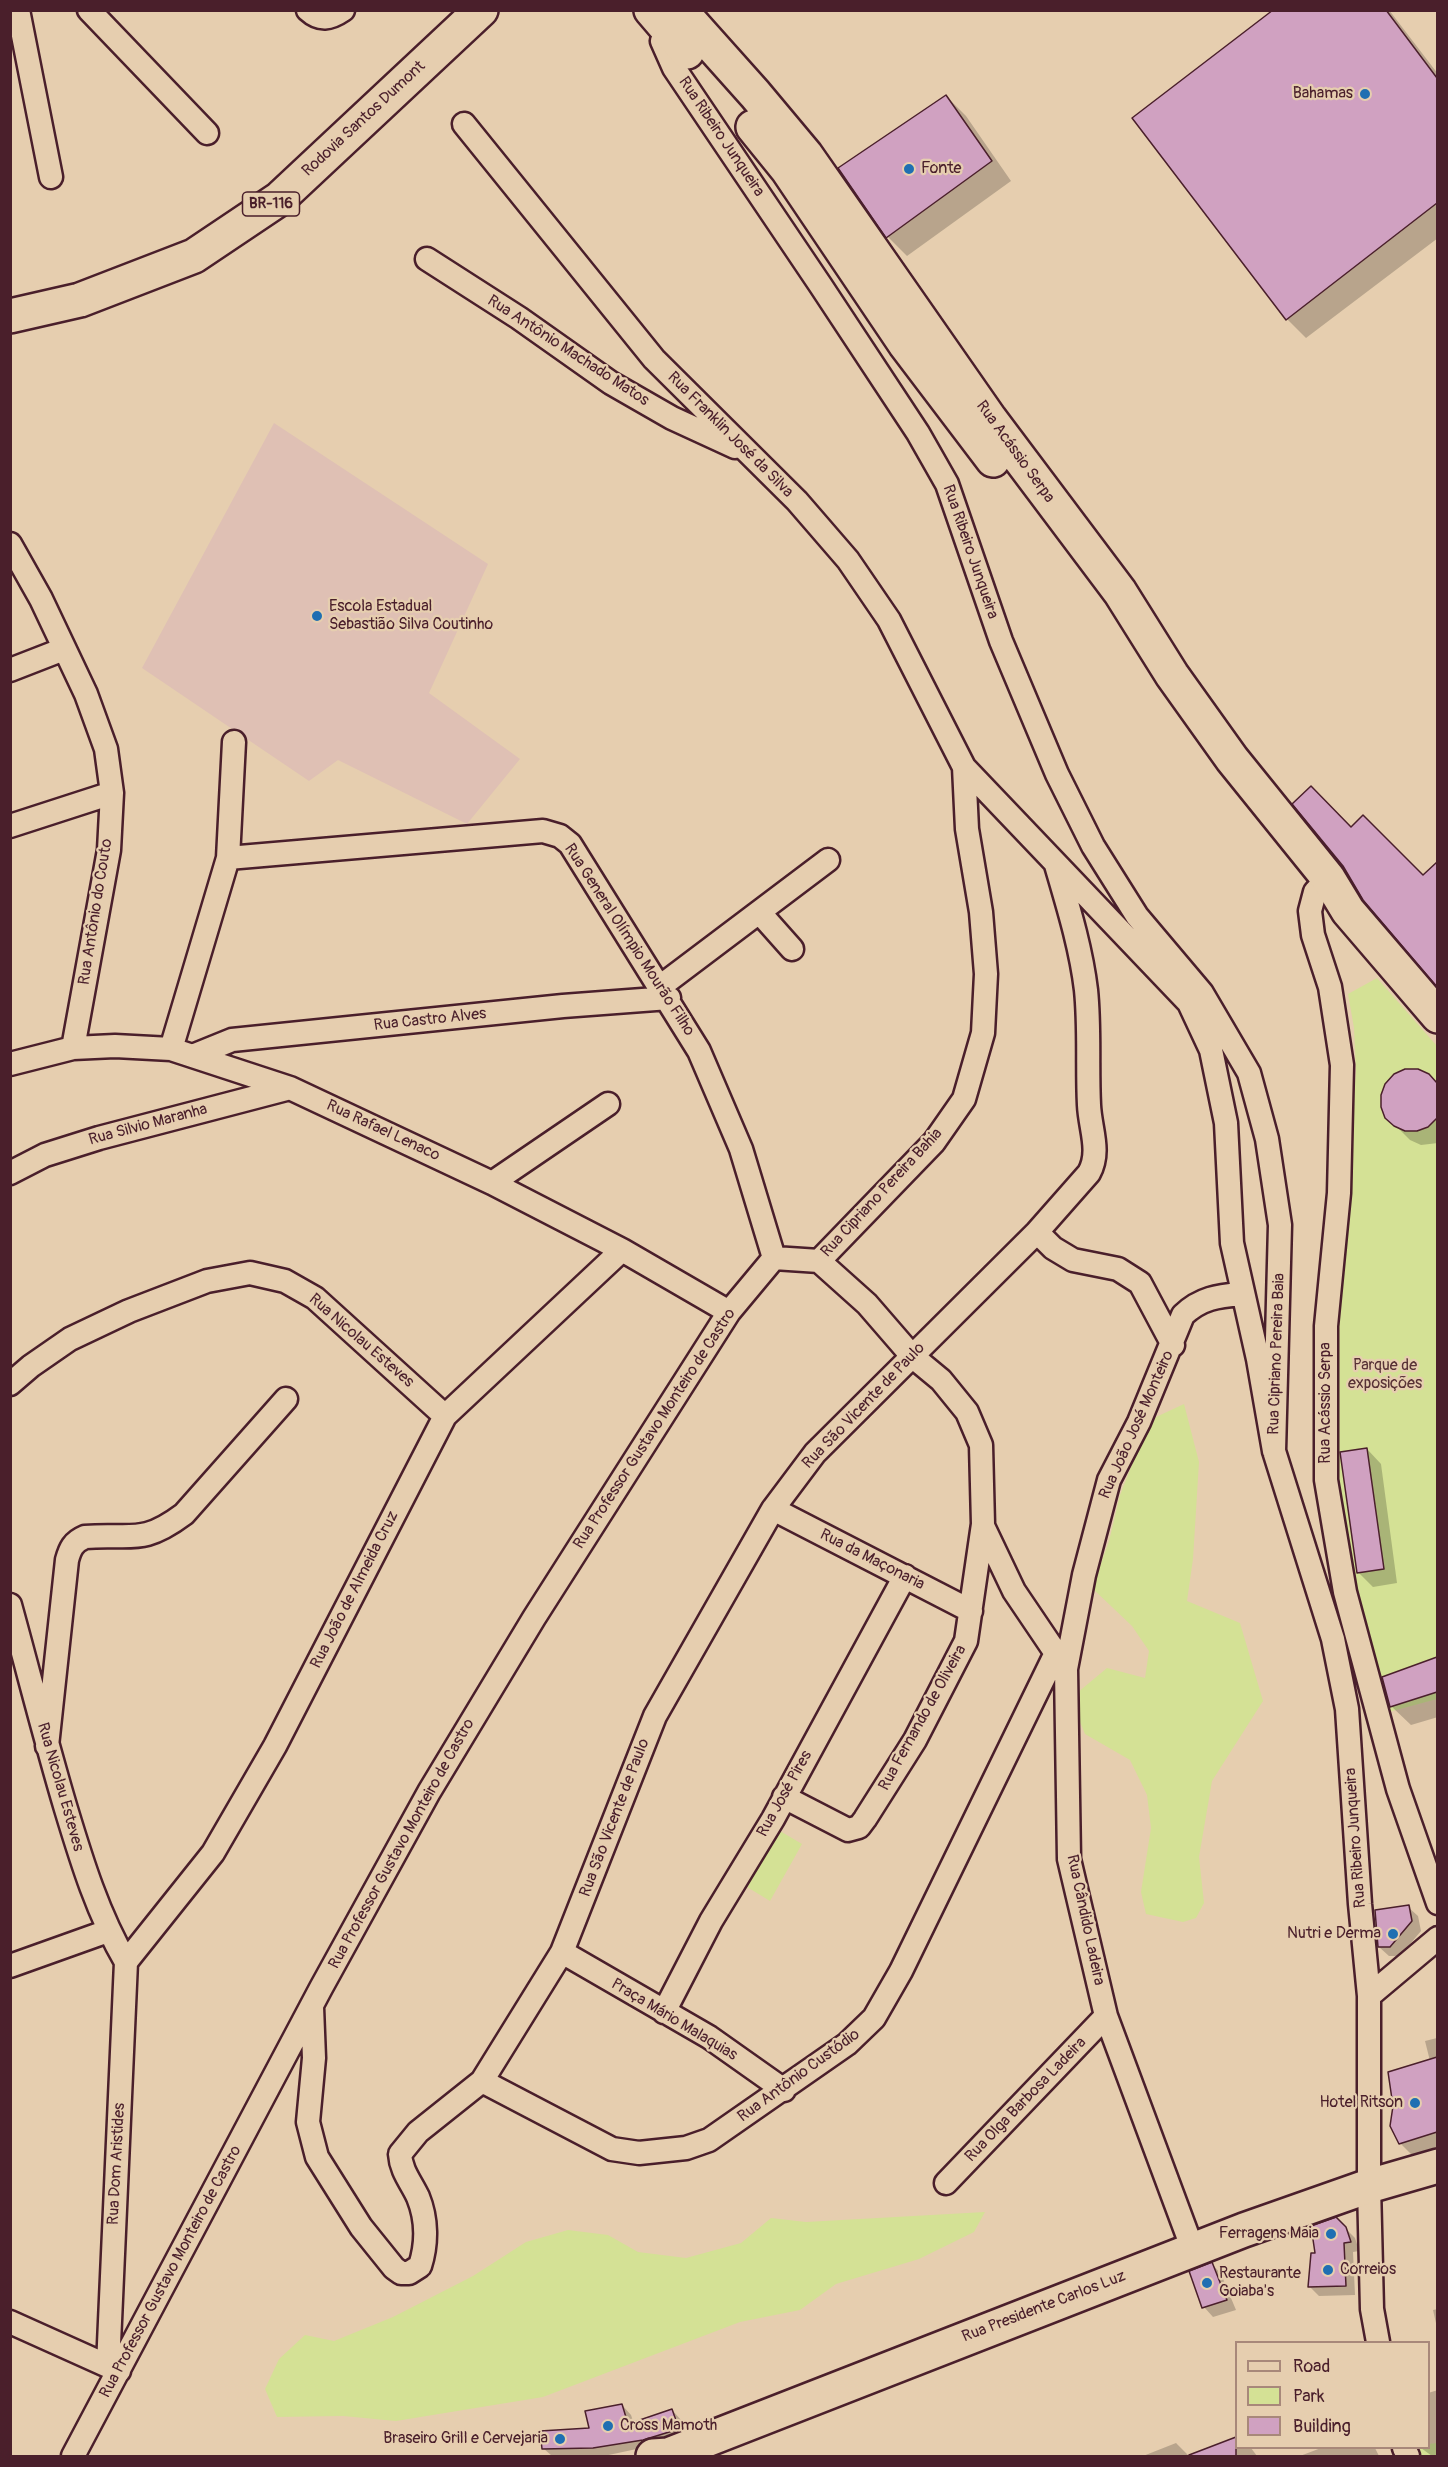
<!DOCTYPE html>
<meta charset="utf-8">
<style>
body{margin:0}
#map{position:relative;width:1448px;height:2467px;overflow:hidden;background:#e6ceaf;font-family:Pangolin,sans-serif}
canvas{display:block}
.frame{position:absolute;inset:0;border:12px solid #4a1f2b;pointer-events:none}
.legend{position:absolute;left:1235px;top:2341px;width:195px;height:108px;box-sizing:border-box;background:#e6ceaf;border:2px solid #a8887a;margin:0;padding:8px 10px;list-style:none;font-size:18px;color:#4a1f2b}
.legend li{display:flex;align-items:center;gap:12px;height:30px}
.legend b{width:30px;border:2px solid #a8887a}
</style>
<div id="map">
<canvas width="1448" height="2467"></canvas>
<div class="frame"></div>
<ul class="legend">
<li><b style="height:8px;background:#e6ceaf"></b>Road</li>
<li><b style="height:16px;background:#d4e195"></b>Park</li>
<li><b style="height:16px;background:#d0a1c1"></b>Building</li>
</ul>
</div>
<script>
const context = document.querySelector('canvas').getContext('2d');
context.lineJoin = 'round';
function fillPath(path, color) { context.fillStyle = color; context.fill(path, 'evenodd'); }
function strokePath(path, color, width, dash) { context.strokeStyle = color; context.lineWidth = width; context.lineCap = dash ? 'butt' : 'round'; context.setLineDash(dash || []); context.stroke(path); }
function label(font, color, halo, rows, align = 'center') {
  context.font = font + ' Pangolin,sans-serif'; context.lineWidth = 4.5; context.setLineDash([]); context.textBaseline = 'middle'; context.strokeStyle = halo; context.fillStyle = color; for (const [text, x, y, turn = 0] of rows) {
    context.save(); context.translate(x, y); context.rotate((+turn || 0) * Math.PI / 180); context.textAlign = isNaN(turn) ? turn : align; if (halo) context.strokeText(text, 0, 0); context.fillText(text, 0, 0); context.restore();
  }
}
const built = new Path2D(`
 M274,423L488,564L429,693L520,759L467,824L338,760L309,781L142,668Z`);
const green = new Path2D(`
 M1377,978L1437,1046V1699L1385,1713L1372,1672L1337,1494L1333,1331L1356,1072L1354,1028L1348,994Z
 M1184,1404L1199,1462L1193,1559L1187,1601L1240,1623L1263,1701L1212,1781L1199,1857L1204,1903L1196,1918L1183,1922L1146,1914L1141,1892L1151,1828L1147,1795L1130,1760L1085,1734L1077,1715V1693L1107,1668L1145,1678L1149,1651L1132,1626L1092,1588L1109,1541L1120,1495L1135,1457L1156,1417Z
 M780,1831L802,1844L770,1901L747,1887Z
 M985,2212L974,2232L919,2259L836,2284L800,2310L740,2322L543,2397L396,2421L343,2416L277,2417L265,2389L279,2359L305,2335L334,2341L393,2317L473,2276L526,2242L568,2230L608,2235L638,2252L686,2258L741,2243L771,2218L806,2222Z
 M1437,2443V2456H1414L1410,2448H1428L1429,2444Z`);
const shadow = new Path2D(`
 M1275,10H1389L1438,74V238L1306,338L1287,319Z
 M946,96L966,116L1011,181L907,256L888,237Z
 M1351,829L1423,877L1438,864V984L1364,899Z
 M1429,1076L1438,1084V1143L1421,1145L1410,1140L1387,1117Z
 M1367,1449L1381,1464L1397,1583L1373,1587L1358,1572Z
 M1438,1659V1717L1411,1725L1391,1706L1384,1678Z
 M1408,1907L1418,1916L1421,1931L1400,1956H1389L1379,1947Z
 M1437,2038L1438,2148L1413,2156L1400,2143L1430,2061L1425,2041Z
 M1336,2219L1355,2238L1359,2251L1353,2252L1355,2295L1319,2296L1310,2287L1317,2255Z
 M1212,2264L1221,2274L1236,2310L1213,2317L1204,2307L1191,2272Z
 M1438,2309V2332L1433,2310Z
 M1438,2390V2456H1432L1421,2448H1428V2393Z
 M622,2405L631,2415L634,2424L672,2410L681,2420L688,2438L604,2456H552L543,2448L591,2430Z
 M1236,2439V2448H1251L1257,2456H1215L1212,2448Z
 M1176,2443L1189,2456H1143Z
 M1321,2448H1375L1379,2456H1300Z`);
const building = new Path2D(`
 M1273,10H1386L1437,78V203L1286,320L1132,118Z
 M946,95L992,161L886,238L838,168Z
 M1311,786L1351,827L1363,815L1423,875L1437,862V987L1363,900L1343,866L1292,804Z
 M1405,1069H1418L1429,1074L1437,1083V1118L1428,1127L1417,1131H1405L1394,1126L1385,1118L1381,1107V1095L1385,1084L1394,1074Z
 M1367,1448L1384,1569L1357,1573L1340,1452Z
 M1437,1657V1692L1390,1707L1382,1677Z
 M1409,1905L1412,1921L1390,1947H1378L1375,1910Z
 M1437,2057V2132L1399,2144L1390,2126L1393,2106L1388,2072Z
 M1336,2217L1346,2227L1351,2242L1344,2243L1346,2286L1308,2287L1311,2253H1315L1311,2226Z
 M1212,2262L1227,2300L1202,2308L1189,2271Z
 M622,2404L628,2424L672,2409L679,2429L643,2440L593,2448L542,2449L540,2431L589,2428L585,2411Z
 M1236,2437V2457H1189V2455Z`);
const street = new Path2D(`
 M18,10L51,177
 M89,10L207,133
 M308,10C320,21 330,19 343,10
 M672,26L662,41L674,68L821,286L918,433L947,484L1001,641L1057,774L1093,846L1137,916L1202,993L1249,1073L1267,1139L1280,1225L1274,1451
 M464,124L654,359L797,501L848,560L889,620L964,767L1189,1003L1201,994
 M427,259L519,318L611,383L672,418L735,447
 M10,544L41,599L86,694L106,749L112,793L109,850L73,1048
 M10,670L64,649
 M10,826L112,793
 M228,858L543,831L560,836L570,844L699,1051L741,1149L774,1258
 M1328,878L1315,892L1310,911L1313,935L1330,987L1342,1065L1339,1193L1326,1326V1480L1345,1592L1398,1789L1438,1903
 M760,913L792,949
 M661,986L828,860
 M1189,1003L1211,1050L1226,1123L1232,1243L1258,1359L1274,1451L1333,1639L1347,1709L1360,1904L1369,1996V2186L1372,2309L1378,2342
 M171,1049L228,858L234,742
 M195,1055L232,1040L563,1006L669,998
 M10,1064L73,1048L115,1046L171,1049L290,1088L492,1183L622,1250L729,1312
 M10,1173L45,1155L99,1138L290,1088
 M492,1183L608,1104
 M1037,1232L1053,1248L1073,1260L1118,1269L1140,1283L1173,1345
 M774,1258L819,1261L934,1142L964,1099L983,1033L986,974L981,912L967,829L964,767
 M10,1384L31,1366L70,1339L129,1311L207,1281L250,1273L285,1281L315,1298L445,1416
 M773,1509L971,1611
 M983,1526L1014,1591L1064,1665
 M10,1605C29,1674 46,1742 66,1809C82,1862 98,1914 126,1962
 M47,1746L67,1560C70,1549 73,1542 85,1537C132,1533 141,1546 184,1514L286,1399
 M784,1797L848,1830L859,1827L865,1819L915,1740L966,1641L983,1524L981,1445L967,1412L941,1380L912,1356L867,1304L819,1261
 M562,1952L709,2037L784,2090
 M126,1962L213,1853L275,1746L445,1416L622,1250
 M10,1966L108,1931
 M1369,1996L1438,1938
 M312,2007L314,2058L308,2122L317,2157L361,2227L394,2268L401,2273H409L420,2266C427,2244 427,2219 418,2197C411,2182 401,2171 400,2154L418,2132L482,2081L562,1952L655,1716L773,1509L815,1453L1037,1232L1089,1173C1101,1151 1090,1129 1089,1105C1087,1067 1090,1029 1086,990C1081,948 1068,906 1056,865
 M664,2012L711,1921L773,1819L905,1576
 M482,2081L612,2149L639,2153L686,2148L709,2140L847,2044L874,2018L901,1971L1055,1655
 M946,2183L1106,2016
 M1193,2250L1106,2016L1069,1859L1066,1669L1084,1575L1109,1480L1139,1422L1183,1315C1201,1298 1218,1296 1241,1294
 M10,2322L119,2371
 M108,2366L126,1962
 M1404,2448L1408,2456
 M73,2456L321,1988L429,1792L534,1618L729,1312L774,1258`);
const secondary = new Path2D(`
 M651,10L687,52
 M680,10L755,94L806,155L990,419L1120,592L1172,675L1232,759L1328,878L1348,911L1438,1016
 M753,127L787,169L905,344L993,460
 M653,2456L668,2455L1244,2230L1369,2186L1438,2166`);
const highway = new Path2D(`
 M10,316L80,300L194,256L279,199L481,10`);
const markers = [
 [1365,94,6,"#1f6fb2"],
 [909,169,6,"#1f6fb2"],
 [317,616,6,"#1f6fb2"],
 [1393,1934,6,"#1f6fb2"],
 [1415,2103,6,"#1f6fb2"],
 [1331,2234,6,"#1f6fb2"],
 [1328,2270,6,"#1f6fb2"],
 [1207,2283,6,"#1f6fb2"],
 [608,2426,6,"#1f6fb2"],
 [560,2439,6,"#1f6fb2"]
];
const shields = [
 [271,204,57]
];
const shieldNames = [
 ["BR-116",271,204]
];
const poiNames = [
 ["Bahamas",1353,94],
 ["Fonte",921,169,"left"],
 ["Escola Estadual",329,607,"left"],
 ["Sebastião Silva Coutinho",329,625,"left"],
 ["Nutri e Derma",1381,1934],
 ["Hotel Ritson",1403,2103],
 ["Ferragens Maia",1319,2234],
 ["Correios",1340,2270,"left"],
 ["Restaurante",1219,2274,"left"],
 ["Goiaba's",1219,2292,"left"],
 ["Cross Mamoth",620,2426,"left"],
 ["Braseiro Grill e Cervejaria",548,2439]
];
const streetNames = [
 ["Rodovia Santos Dumont",364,119,-43],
 ["Rua Ribeiro Junqueira",721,137,56],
 ["Rua Antônio Machado Matos",568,351,33],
 ["Rua Franklin José da Silva",730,435,45],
 ["Rua Acássio Serpa",1015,452,54],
 ["Rua Ribeiro Junqueira",970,552,71],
 ["Rua Antônio do Couto",96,912,-81],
 ["Rua General Olímpio Mourão Filho",629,940,57],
 ["Rua Castro Alves",430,1020,-6],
 ["Rua Silvio Maranha",148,1125,-15],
 ["Rua Rafael Lenaco",383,1131,25],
 ["Rua Cipriano Pereira Bahia",882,1193,-47],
 ["Rua Nicolau Esteves",361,1341,41],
 ["Rua Cipriano Pereira Baia",1277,1354,-88],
 ["Rua Acássio Serpa",1326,1403,-90],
 ["Rua São Vicente de Paulo",864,1406,-46],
 ["Rua João José Monteiro",1137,1425,-66],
 ["Rua Professor Gustavo Monteiro de Castro",655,1429,-57],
 ["Rua da Maçonaria",872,1560,27],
 ["Rua João de Almeida Cruz",355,1590,-63],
 ["Rua Fernando de Oliveira",923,1718,-61],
 ["Rua Nicolau Esteves",60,1787,74],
 ["Rua José Pires",785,1794,-61],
 ["Rua São Vicente de Paulo",615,1818,-69],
 ["Rua Ribeiro Junqueira",1356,1838,-94],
 ["Rua Professor Gustavo Monteiro de Castro",402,1844,-61],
 ["Rua Cândido Ladeira",1085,1920,78],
 ["Praça Mário Malaquias",674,2020,31],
 ["Rua Antônio Custódio",799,2076,-36],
 ["Rua Olga Barbosa Ladeira",1026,2100,-46],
 ["Rua Dom Aristides",117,2164,-87],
 ["Rua Professor Gustavo Monteiro de Castro",171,2272,-62],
 ["Rua Presidente Carlos Luz",1044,2307,-21]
];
const parkNames = [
 ["Parque de",1385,1366],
 ["exposições",1385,1384]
];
fillPath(built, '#dfc0b4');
fillPath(green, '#d4e195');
fillPath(shadow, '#0003');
fillPath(building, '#d0a1c1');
strokePath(building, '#4a1f2b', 1.5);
strokePath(street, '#4a1f2b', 27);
strokePath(secondary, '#4a1f2b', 38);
strokePath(highway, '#4a1f2b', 38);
strokePath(street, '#e6ceaf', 22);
strokePath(secondary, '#e6ceaf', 33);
strokePath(highway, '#e6ceaf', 33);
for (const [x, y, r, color] of markers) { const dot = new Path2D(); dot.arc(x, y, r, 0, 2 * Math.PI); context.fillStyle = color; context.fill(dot); strokePath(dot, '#e6ceaf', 2); }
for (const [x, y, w] of shields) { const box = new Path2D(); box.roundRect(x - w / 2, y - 12, w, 24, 4.5); context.fillStyle = '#e6ceaf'; context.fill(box); strokePath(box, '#4a1f2b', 1.5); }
label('bold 15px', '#4a1f2b', null, shieldNames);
label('16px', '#4a1f2b', '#e6ceaf', poiNames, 'right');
label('16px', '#4a1f2b', '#e6ceaf', streetNames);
label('16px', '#583236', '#e6ceaf', parkNames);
</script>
